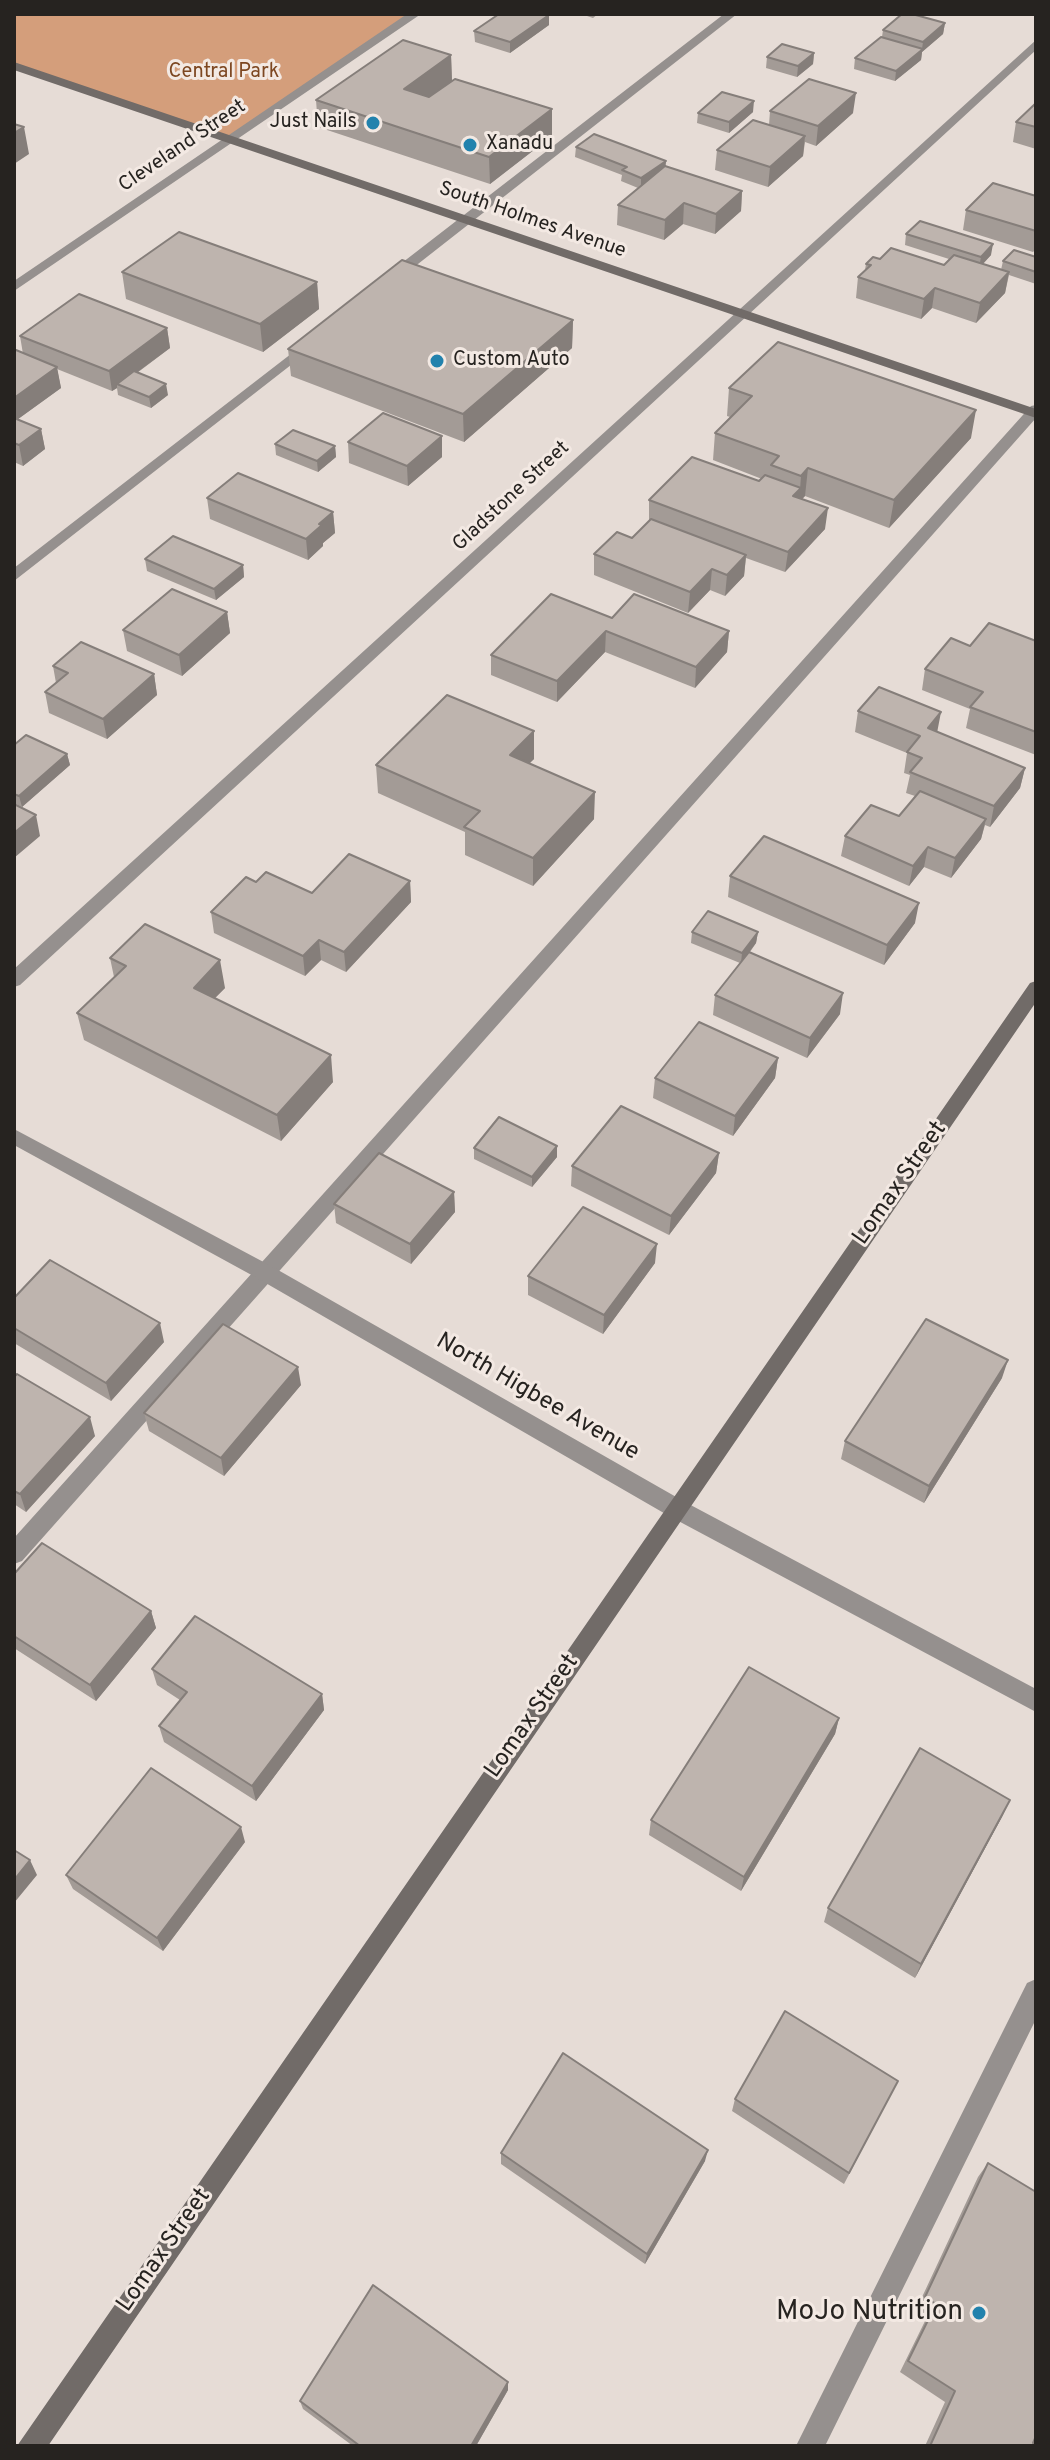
<!DOCTYPE html>
<style>
body{margin:0}
#map{position:relative;width:1050px;height:2460px;overflow:hidden;background:#e6dcd6;font-family:Overpass,sans-serif}
canvas{display:block}
.frame{position:absolute;inset:0;border:16px solid #262320;pointer-events:none}
</style>
<div id="map">
<canvas width="1050" height="2460"></canvas>
<div class="frame"></div>
</div>
<script>
const context = document.querySelector('canvas').getContext('2d');
context.lineJoin = 'round';
function fillPath(path, color) { context.fillStyle = color; context.fill(path, 'evenodd'); }
function strokePath(path, color, width, dash) { context.strokeStyle = color; context.lineWidth = width; context.lineCap = dash ? 'butt' : 'round'; context.setLineDash(dash || []); context.stroke(path); }
function label(font, color, halo, rows, align = 'center') {
  context.font = font + ' Overpass,sans-serif'; context.lineWidth = 6; context.setLineDash([]); context.textBaseline = 'middle'; context.strokeStyle = halo; context.fillStyle = color; for (const [text, x, y, turn = 0] of rows) {
    context.save(); context.translate(x, y); context.rotate((+turn || 0) * Math.PI / 180); context.textAlign = isNaN(turn) ? turn : align; if (halo) context.strokeText(text, 0, 0); context.fillText(text, 0, 0); context.restore();
  }
}
const green = new Path2D(`
 M14,14H415L232,139L14,65Z`);
const service = new Path2D(`
 M724,14H737L395,282H385V276Z
 M309,340L316,344L314,347L14,581V568Z
 M1036,405V418L22,1561L14,1564V1538L1031,406Z
 M1036,1979V2019L825,2446H796L1027,1983Z`);
const minor = new Path2D(`
 M407,14H421L14,291V281Z
 M1036,40V50L20,985L14,987V969Z
 M14,1129L271,1266L685,1502L1036,1689V1712L669,1516L257,1278L14,1145Z`);
const secondary = new Path2D(`
 M14,62L1036,409V418L14,70Z
 M1036,981V1002L48,2446H17L1030,983Z`);
const wall = new Path2D(`
 M581,14H598L593,18Z
 M549,15V25L510,53L475,42L474,31Z
 M945,23L943,34L922,52L921,60L895,81L854,69L855,58L882,37L883,30Z
 M814,53L813,64L797,77L766,68L767,57Z
 M451,55L452,81L552,109V136L490,184L318,127L316,100Z
 M1036,103V149L1013,142L1016,122Z
 M770,111L853,113L816,146L805,142L803,156L768,187L715,170L717,150L769,125Z
 M753,112L729,133L697,123L698,113Z
 M576,147L666,161L665,166L742,191L741,211L715,234L683,224L664,240L617,225L618,205L638,188L621,181L622,175L575,157Z
 M1036,196V249L1033,252L963,230L966,210Z
 M906,234L991,255L983,264L1001,270L1003,261L1036,257V284L1009,275L1005,293L976,323L932,308L921,319L856,298L858,277L865,270L866,264L880,259L944,265L949,259L905,245Z
 M122,272L317,282L319,309L263,352L126,299Z
 M573,320L572,348L464,442L291,376L288,349Z
 M167,328L170,348L137,373L168,395L151,408L118,395L117,388L112,391L57,369L61,388L18,419L41,429L45,449L23,466L14,462V352L23,354L20,336Z
 M729,388L971,438L889,528L805,496L802,499L825,529L785,572L746,558L744,576L725,596L710,590L688,613L594,575V554L632,538L649,521V500L759,481L762,479L713,460L715,433L730,417L727,416Z
 M348,442L442,457L408,486L349,463Z
 M275,444L335,446L336,457L318,472L276,455Z
 M207,498L333,512L335,533L323,543V546L308,560L210,519Z
 M145,559L243,565L244,577L216,600L147,571Z
 M227,612L230,633L182,676L127,651L123,630Z
 M612,618L729,631L727,652L695,688L605,652L557,702L491,675V655Z
 M1036,641V755L966,728L970,709L922,690L925,669L970,646Z
 M53,666L154,674L157,695L107,739L49,713L45,692L56,683Z
 M858,711L937,732L1025,768L1020,788L990,827L985,825L981,839L951,878L924,867L909,886L841,856L845,836L899,816L915,796L906,793L910,775L904,773L907,753L855,732Z
 M14,745L67,754L70,765L22,807L14,803Z
 M534,759L529,763L594,819L533,886L465,855V832L378,793L376,765Z
 M730,876L915,923L884,965L728,897Z
 M410,881L411,902L346,972L321,960L305,976L214,933L211,912L256,882L312,893Z
 M692,932H758L756,943L750,952L840,1014L807,1058L713,1015L715,995L740,963L691,943Z
 M110,958L225,988L215,998L333,1082L281,1141L84,1040L77,1013L114,977Z
 M778,1058L775,1078L733,1136L653,1098L655,1078Z
 M557,1146V1157L532,1187L474,1159V1148Z
 M719,1153L716,1173L669,1235L571,1186L572,1166Z
 M454,1192L455,1212L411,1264L336,1223L334,1204Z
 M655,1263L603,1334L528,1295V1276Z
 M14,1298L164,1342L111,1401L14,1343Z
 M14,1377L95,1436L26,1512L14,1504Z
 M1002,1378L924,1503L841,1459L845,1441Z
 M301,1385L224,1476L149,1431L144,1413Z
 M14,1574L151,1611L156,1628L96,1701L14,1648Z
 M152,1669L322,1694L324,1710L256,1801L164,1742L159,1726L180,1700L157,1685Z
 M839,1718L835,1734L741,1891L649,1835L651,1820Z
 M1003,1815L915,1978L824,1922L828,1908Z
 M245,1842L163,1951L73,1889L66,1875Z
 M898,2081L844,2184L732,2111L735,2099Z
 M501,2153L705,2161L645,2264L501,2164Z
 M988,2163L1033,2443L1036,2446H925L945,2402L900,2372L927,2317L916,2310L978,2177Z
 M508,2382V2390L476,2446H353L303,2409L300,2401Z`);
const shadedWall = new Path2D(`
 M549,15V25L510,53V42Z
 M945,23L943,34L922,52L921,60L895,81L896,71L922,49L923,42Z
 M814,53L813,64L797,77L798,66Z
 M451,55L452,82L405,116L404,89Z
 M856,93L853,113L816,146L818,126Z
 M754,101L753,112L729,133V122Z
 M552,109V136L490,184L489,157Z
 M24,127L29,154L14,164V133Z
 M805,136L803,156L768,187L770,167Z
 M666,161L665,172L641,189V178Z
 M742,191L741,211L715,234L716,214Z
 M684,203L683,224L664,240L665,220Z
 M993,244L991,255L979,268L981,257Z
 M1009,272L1005,293L976,323L980,303Z
 M317,282L319,309L263,352L260,324Z
 M935,288L932,308L921,319L924,299Z
 M573,320L572,348L464,442L463,414Z
 M167,328L170,348L120,385L117,384V388L112,391L109,371Z
 M57,367L61,388L14,422V398Z
 M166,384L168,395L151,408L149,397Z
 M976,410L971,438L889,528L894,500Z
 M41,429L45,449L23,466L19,445Z
 M442,436V457L408,486L407,466Z
 M335,446L336,457L318,472L317,461Z
 M808,468L805,496L799,502L793,496L800,490L801,476Z
 M828,508L825,529L785,572L788,552Z
 M333,512L335,533L323,543V546L308,560L306,539L319,524Z
 M746,555L744,576L725,596L727,575Z
 M243,565L244,577L216,600L214,589Z
 M712,569L710,590L688,613L690,592Z
 M227,612L230,633L182,676L179,655Z
 M606,631L605,652L557,702V681Z
 M729,631L727,652L695,688L696,667Z
 M154,674L157,695L107,739L103,719Z
 M941,712L937,733L928,728Z
 M534,731V759L510,783V755Z
 M67,754L70,765L22,807L19,796Z
 M1025,768L1020,788L990,827L994,806Z
 M595,792L594,819L533,886V858Z
 M36,815L40,836L14,858V833Z
 M986,819L981,839L951,878L955,858Z
 M928,847L924,867L909,886L913,866Z
 M410,881L411,902L346,972L344,952Z
 M919,903L915,923L884,965L887,945Z
 M758,932L756,943L741,963L742,953Z
 M319,940L321,960L305,976L303,956Z
 M220,960L225,988L198,1015L194,988Z
 M843,993L840,1014L807,1058L810,1038Z
 M331,1055L333,1082L281,1141L277,1115Z
 M778,1058L775,1078L733,1136L735,1116Z
 M557,1146V1157L532,1187V1177Z
 M719,1153L716,1173L669,1235L671,1216Z
 M454,1192L455,1212L411,1264L410,1244Z
 M657,1244L655,1263L603,1334L604,1315Z
 M160,1323L164,1342L111,1401L106,1383Z
 M1008,1360L1002,1378L924,1503L929,1486Z
 M298,1367L301,1385L224,1476L221,1458Z
 M90,1417L95,1436L26,1512L20,1494Z
 M151,1611L156,1628L96,1701L90,1685Z
 M322,1694L324,1710L256,1801L252,1786Z
 M839,1718L835,1734L741,1891L744,1877Z
 M1010,1800L1003,1815L915,1978L921,1964Z
 M241,1827L245,1842L163,1951L157,1938Z
 M30,1860L37,1875L14,1903V1880Z
 M708,2150L705,2161L645,2264L647,2254Z
 M508,2382V2390L476,2446H471Z`);
const building = new Path2D(`
 M499,14H547L549,15L510,42L474,31Z
 M902,14H912L945,23L923,42L883,30Z
 M881,37L923,49L896,71L855,58Z
 M403,40L451,55L404,89L429,97L455,79L552,109L489,157L316,100Z
 M782,44L814,53L798,66L767,57Z
 M809,79L856,93L818,126L770,111Z
 M722,92L754,101L729,122L698,113Z
 M1036,103V127L1016,122Z
 M753,120L805,136L770,167L717,150Z
 M14,124L24,127L14,133Z
 M594,134L666,161L641,178L622,170L627,167L576,147Z
 M665,166L742,191L716,214L684,203L665,220L618,205Z
 M993,183L1036,196V231L966,210Z
 M920,221L993,244L981,257L906,234Z
 M179,232L317,282L260,324L122,272Z
 M891,248L944,265L954,255L1009,272L980,303L935,288L924,299L858,277L871,265L866,264L873,257L880,259Z
 M1014,250L1036,257V272L1003,261Z
 M402,260L573,320L463,414L288,349Z
 M79,294L167,328L109,371L20,336Z
 M778,342L976,410L894,500L808,468L801,476L771,465L779,456L715,433L752,396L729,388Z
 M16,350L57,367L14,398V352Z
 M134,371L166,384L149,397L117,384Z
 M383,413L442,436L407,466L348,442Z
 M14,418L41,429L19,445L14,443Z
 M293,430L335,446L317,461L275,444Z
 M692,457L759,481L765,475L801,488L793,496L828,508L788,552L649,500Z
 M238,473L333,512L319,524L322,525L306,539L207,498Z
 M651,519L746,555L727,575L712,569L690,592L594,554L617,532L632,538Z
 M173,536L243,565L214,589L145,559Z
 M172,589L227,612L179,655L123,630Z
 M551,594L612,618L634,594L729,631L696,667L606,631L557,681L491,655Z
 M989,623L1036,641V732L970,707L983,692L925,669L951,638L970,646Z
 M81,642L154,674L103,719L45,692L68,673L53,666Z
 M879,687L941,712L928,728L1025,768L994,806L910,772L922,758L907,752L920,736L858,711Z
 M447,695L534,731L510,755L595,792L533,858L464,827L480,811L376,765Z
 M26,735L67,754L19,796L14,794V745Z
 M920,791L986,819L955,858L928,847L913,866L845,836L871,805L899,816Z
 M14,804L36,815L14,833Z
 M764,836L919,903L887,945L730,876Z
 M349,854L410,881L344,952L319,940L303,956L211,912L246,877L256,882L266,872L312,893Z
 M708,911L758,932L742,953L692,932Z
 M145,924L220,960L194,988L331,1055L277,1115L77,1013L126,966L110,958Z
 M749,952L843,993L810,1038L715,995Z
 M699,1022L778,1058L735,1116L655,1078Z
 M621,1106L719,1153L671,1216L572,1166Z
 M499,1117L557,1146L532,1177L474,1148Z
 M379,1153L454,1192L410,1244L334,1204Z
 M583,1207L657,1244L604,1315L528,1276Z
 M50,1260L160,1323L106,1383L14,1328V1298Z
 M926,1319L1008,1360L929,1486L845,1441Z
 M223,1324L298,1367L221,1458L144,1413Z
 M17,1374L90,1417L20,1494L14,1491V1377Z
 M42,1543L151,1611L90,1685L14,1636V1574Z
 M195,1616L322,1694L252,1786L159,1726L187,1692L152,1669Z
 M749,1667L839,1718L744,1877L651,1820Z
 M920,1748L1010,1800L921,1964L828,1908Z
 M151,1768L241,1827L157,1938L66,1875Z
 M14,1850L30,1860L14,1880Z
 M785,2011L898,2081L849,2173L735,2099Z
 M563,2053L708,2150L647,2254L501,2153Z
 M988,2163L1036,2192V2436L1033,2443L1036,2446H930L955,2391L908,2361L936,2304L925,2297Z
 M373,2285L508,2382L471,2446H360L300,2401Z`);
const markers = [
 [373,123,8,"#2282ad"],
 [470,145,8,"#2282ad"],
 [437,361,8,"#2282ad"],
 [979,2313,8,"#2282ad"]
];
const farParknames = [
 ["Central Park",224,73]
];
const farPoinames = [
 ["Just Nails",357,123,"right"],
 ["Xanadu",486,145],
 ["Custom Auto",453,361]
];
const farStreetnames = [
 ["Cleveland Street",183,147,-34],
 ["South Holmes Avenue",532,221,19],
 ["Gladstone Street",512,497,-43]
];
const streetNames = [
 ["Lomax Street",901,1184,-55],
 ["North Higbee Avenue",537,1398,30],
 ["Lomax Street",533,1717,-55],
 ["Lomax Street",165,2251,-55]
];
const nearPoinames = [
 ["MoJo Nutrition",963,2313]
];
fillPath(green, '#d49e7b');
fillPath(service, '#95908e');
fillPath(minor, '#95908e');
fillPath(secondary, '#716b68');
fillPath(wall, '#a39b96');
fillPath(shadedWall, '#857e7a');
fillPath(building, '#beb4ae');
strokePath(building, '#857e7a', 2);
for (const [x, y, r, color] of markers) { const dot = new Path2D(); dot.arc(x, y, r, 0, 2 * Math.PI); context.fillStyle = color; context.fill(dot); strokePath(dot, '#f3e9e3', 3); }
label('20px', '#7d4721', '#f3e9e3', farParknames);
label('20px', '#262320', '#f3e9e3', farPoinames, 'left');
label('20px', '#262320', '#f3e9e3', farStreetnames);
label('24px', '#262320', '#f3e9e3', streetNames);
label('28px', '#262320', '#f3e9e3', nearPoinames, 'right');
</script>
